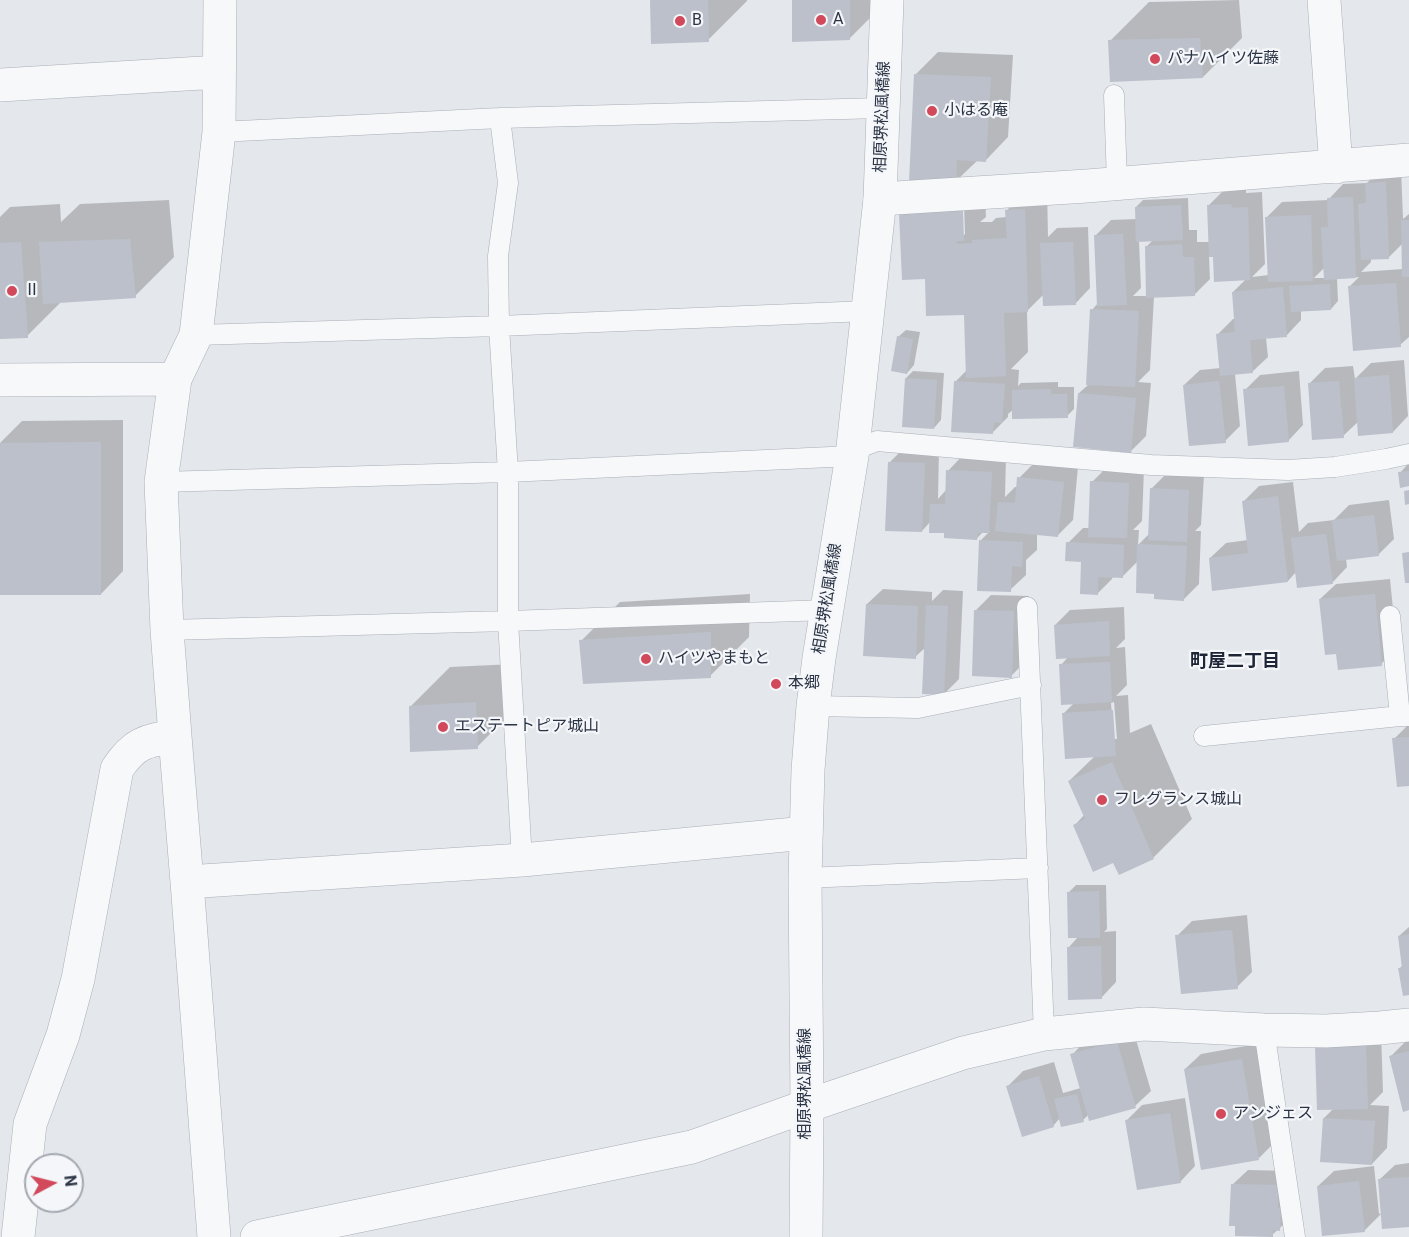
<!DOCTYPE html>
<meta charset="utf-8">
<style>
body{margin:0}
#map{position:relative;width:1409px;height:1237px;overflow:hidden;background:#e4e7ec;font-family:Roboto,sans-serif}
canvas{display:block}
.north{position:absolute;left:24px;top:1153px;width:60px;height:60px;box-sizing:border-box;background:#f4f6f9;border:2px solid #a4a8b1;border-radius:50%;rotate:83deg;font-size:16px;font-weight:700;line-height:24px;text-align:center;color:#2b3445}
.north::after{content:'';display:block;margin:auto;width:21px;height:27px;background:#d1495b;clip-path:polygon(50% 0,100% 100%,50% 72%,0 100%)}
</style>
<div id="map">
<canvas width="1409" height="1237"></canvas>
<div class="north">N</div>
</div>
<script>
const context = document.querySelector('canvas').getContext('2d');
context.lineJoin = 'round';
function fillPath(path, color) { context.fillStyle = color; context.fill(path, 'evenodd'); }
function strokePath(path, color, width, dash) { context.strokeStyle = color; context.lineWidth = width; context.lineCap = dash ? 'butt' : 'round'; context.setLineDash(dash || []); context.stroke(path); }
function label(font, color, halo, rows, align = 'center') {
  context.font = font + ' Roboto,"Noto Sans JP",sans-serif'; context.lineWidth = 4.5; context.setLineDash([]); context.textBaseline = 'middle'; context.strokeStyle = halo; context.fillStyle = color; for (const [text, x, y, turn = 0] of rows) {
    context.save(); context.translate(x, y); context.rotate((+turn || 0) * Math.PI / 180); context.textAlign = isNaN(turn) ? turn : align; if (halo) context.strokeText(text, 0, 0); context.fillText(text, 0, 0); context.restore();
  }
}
const shadow = new Path2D(`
 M652,0H747V1L708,40Z
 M793,0H888L849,39Z
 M1239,0L1242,38L1203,77L1110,41L1149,2Z
 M938,52L1013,55L1008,137L986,160H978L955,182L915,75Z
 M1401,167L1403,219L1409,214V337L1400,345L1349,287L1359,277L1337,278L1338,301L1331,309L1301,310V320L1286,336L1266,338L1268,357L1252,372L1235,374L1240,426L1225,441L1184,385L1200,370L1221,368L1218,334L1233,319H1235L1233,292L1246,279L1214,255L1209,256L1210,279L1195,294L1154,296L1150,370L1138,382L1151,383L1146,436L1131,451L1079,393L1088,385L1092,310L1098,303L1096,235L1111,220L1137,219L1136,207L1143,200L1188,198L1189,230H1197V242H1210L1208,206L1224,190L1246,189V193L1262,192L1265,264L1252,277L1269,275L1266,218L1282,202L1328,200L1343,184L1367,183L1381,168ZM1153,240L1146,247L1148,296H1133L1141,288L1139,241ZM1403,243V269L1361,272L1371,262V258L1389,257ZM1325,267V278H1314Z
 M1047,187L1048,237L1057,228L1088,227L1090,288L1075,304L1044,294L1027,311L1028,352L1011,369L1019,370L1018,386L1021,383L1058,382V387H1074V409L1067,416L1014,409L1008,414V417L992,433L955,382L967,370L965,313L926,278L901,214L985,189L986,217L980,222H992L996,218L1007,217V210L1029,188ZM961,204H964L965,234L962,237Z
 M169,200L174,257L135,296L62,301L27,336L0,337V217L10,207L60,204L61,222L80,204Z
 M906,330L920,332L914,365L907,373L898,337Z
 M1404,360L1408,416L1393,432L1359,421L1343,436L1309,384L1325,368L1353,366L1355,379L1371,363Z
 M913,371L944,373L941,420L934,428L906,378Z
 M1299,371L1303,425L1288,441L1245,390L1260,375Z
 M123,420V571L101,594L0,443L22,421Z
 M905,447L939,448L938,499L947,489L948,471L963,455L1006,457L1005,497L1015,487H1018L1019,478L1034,463L1078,467L1073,520L1058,535L1037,533V550L1026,560V575L1010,590L981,540L990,531H984L977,538L945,532L931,521L922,531L889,463Z
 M1407,465H1409V485L1400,473Z
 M1107,467L1144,469L1142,521L1133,530H1139L1138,545L1150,533L1152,488L1167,473L1204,475L1201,525L1195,531H1201L1199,584L1184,599L1156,592L1138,561L1122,577L1113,576L1112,579L1097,594L1082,561L1068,543L1083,528H1090L1092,482Z
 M1293,482L1299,532L1308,523L1334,520L1349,505L1389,500L1394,539L1378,555L1346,558L1347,567L1332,583L1296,572L1288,581L1210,558L1226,543L1248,540L1244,501L1259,486Z
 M1390,579L1397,649L1381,664L1337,653L1320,599L1336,584Z
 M883,589L932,592V601L943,590L963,591L959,679L944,694L926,647L915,657L867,604Z
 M750,594L749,637L710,676L581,641L620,602Z
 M991,595L1029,596L1026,661L1011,676L976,610Z
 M1124,607L1125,639L1116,648L1125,647L1127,685L1116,696L1128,695L1130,733L1151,724L1192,819L1153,858L1114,861L1075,825L1084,815L1069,781L1095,756L1064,713L1074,703L1061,665L1069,656L1055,625L1070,610ZM1114,702L1117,739H1114L1111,703Z
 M514,664L516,708L477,747L411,706L450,667Z
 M1409,724V784L1394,739Z
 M1076,885H1106L1107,929L1104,932L1116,931V982L1101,998L1069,947L1079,936L1069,892Z
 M1247,915L1252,972L1237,987L1177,936L1192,921Z
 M1409,927V994L1399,969L1403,965L1399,936Z
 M1132,1026L1151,1091L1135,1106L1089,1114L1083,1120L1060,1118L1053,1126L1008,1086L1023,1071L1054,1062L1063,1093L1081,1088L1072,1055L1087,1039Z
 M1381,1031L1383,1092L1370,1105L1389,1106L1387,1148L1372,1164L1324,1118L1334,1108L1317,1048Z
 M1409,1040V1109L1391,1056L1406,1041Z
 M1257,1044L1274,1143L1259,1158L1185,1069L1201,1054Z
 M1185,1098L1195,1166L1180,1182L1127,1120L1142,1105Z
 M1409,1163V1226L1379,1180L1395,1165Z
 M1374,1166L1379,1214L1382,1213L1364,1231L1318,1186L1334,1171Z
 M1248,1170L1293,1171L1295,1214L1272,1235L1232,1185Z`);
const building = new Path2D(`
 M650,0H708L709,42L651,44Z
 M792,0H850V40L792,42Z
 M1200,38L1203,78L1110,82L1108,40Z
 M914,74L991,77L986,162L957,160L956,184L909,182Z
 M1386,182L1389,259L1361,260L1358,204L1366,203L1365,183Z
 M1353,197L1356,278L1324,280L1321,227H1328L1327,198Z
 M1231,204L1232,208L1248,207L1250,280L1214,282L1213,257H1209L1207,205Z
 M1181,205L1183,240L1136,242L1135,207Z
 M1025,209L1028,312L1004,313L1006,376L966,378L964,315L926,316L925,279L902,280L899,213L963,211L964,241H956L957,244L973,243L972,240L1007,238L1005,210Z
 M1311,215L1313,281L1268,282L1265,217Z
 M1401,220H1409V277H1402Z
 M1123,234L1127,305L1097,306L1094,235Z
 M130,239L136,298L43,304L39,242Z
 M21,242L28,338L0,339V243Z
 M1073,242L1076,305L1043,306L1040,243Z
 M1182,244L1183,257H1194L1195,296L1146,298L1145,246Z
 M1396,283L1401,347L1353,351L1348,286Z
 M1330,284L1331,310L1291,312L1289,286Z
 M1283,287L1287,337L1250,340L1253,373L1220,376L1216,334L1235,332L1232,292Z
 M1090,309L1139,311L1135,387L1086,385Z
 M897,336L913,339L907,374L891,371Z
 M1389,375L1393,433L1358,436L1354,378Z
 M905,378L937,380L934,429L902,427Z
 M954,381L1005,384L1002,423L994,422L993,434L951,432Z
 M1219,381L1226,443L1189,446L1183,385Z
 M1339,381L1344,438L1312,440L1308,383Z
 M1284,386L1289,442L1248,446L1243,389Z
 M1051,389V394H1067L1068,418L1012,419V390Z
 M1078,393L1136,398L1131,453L1073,447Z
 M101,442V595H0V443Z
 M888,462L925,463L922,532L885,531Z
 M946,470L992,472L989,533H978L977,540L944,538V533H929L930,504H945Z
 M1409,471V486L1400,488L1398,472Z
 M1017,477L1064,482L1058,537L995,531L998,502L1015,503Z
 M1090,481L1129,483L1127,538L1088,537Z
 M1150,488L1189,490L1187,542L1148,540Z
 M1409,490V504L1405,505L1404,491Z
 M1278,496L1288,582L1212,591L1209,558L1248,553L1242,501Z
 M1374,515L1379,556L1337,561L1332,520Z
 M1326,534L1333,584L1297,588L1291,538Z
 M979,540L1023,542L1022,567L1012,566L1011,592L977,591Z
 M1066,542L1124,545L1123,578L1098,577V595L1080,594L1081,562L1065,561Z
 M1137,544L1187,546L1184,601L1154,599V594L1136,593Z
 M1409,552V583H1405L1402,553Z
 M1375,594L1382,666L1338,670L1336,654L1325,655L1319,599Z
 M866,604L918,606L916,659L863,656Z
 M926,605L948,606L944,695L922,694Z
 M974,610L1014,611L1012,678L972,676Z
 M1109,621L1110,656L1056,659L1054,625Z
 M711,632V678L583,684L579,640Z
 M1110,662L1112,702L1061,705L1059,664Z
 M476,702L478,749L410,752L409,706Z
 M1113,710L1116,756L1065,759L1062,713Z
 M1409,737V786L1397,787L1392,738Z
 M1112,762L1154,859L1119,875L1113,863L1093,872L1073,825L1085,819L1068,781Z
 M1099,891L1100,938H1068L1067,892Z
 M1232,930L1238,989L1181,994L1175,935Z
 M1409,934V995L1403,996L1398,968H1402L1398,936Z
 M1101,946L1102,999L1068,1000L1067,947Z
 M1117,1041L1136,1108L1089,1121L1070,1054Z
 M1366,1045L1368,1109L1317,1110L1315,1047Z
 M1409,1051V1110L1403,1112L1389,1056Z
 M1242,1059L1259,1160L1201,1170L1184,1069Z
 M1039,1076L1054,1127L1022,1137L1006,1086Z
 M1077,1094L1084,1122L1061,1127L1054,1099Z
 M1170,1113L1181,1183L1137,1190L1125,1120Z
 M1323,1118L1375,1121L1372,1165L1320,1162Z
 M1409,1177V1227L1382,1229L1378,1179Z
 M1359,1181L1365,1232L1322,1236L1317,1186Z
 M1231,1184L1278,1185V1208H1281L1280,1231L1273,1230V1237L1235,1236V1226H1229Z`);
const service = new Path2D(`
 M1114,95L1117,183
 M500,118L508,183L498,256L499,326L508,472V621L522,860
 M219,132L500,118L882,108
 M196,335L499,326L868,311
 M161,482L508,472L852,456L864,446L877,441L1151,465L1288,470L1335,467L1386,459L1409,454
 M1027,607L1044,1034
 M1390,616L1400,716H1409
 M167,630L508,621L827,610
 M813,706L918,708L1031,685
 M1204,736L1400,716
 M805,878L1038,868
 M1264,1030L1295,1237`);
const minor = new Path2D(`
 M1324,0L1336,167
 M0,85L219,72
 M880,199L1087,186L1409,160
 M0,380L175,379
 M187,882L522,860L806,833
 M18,1237L30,1124L63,1035L78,979L117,769C134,743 145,741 175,736
 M214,1237L187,882L175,736L167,630L161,482L175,379L196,335L219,132L220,0
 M257,1237L692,1147L807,1106L963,1053L1044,1034L1144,1024L1264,1030L1326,1031L1380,1028L1409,1025`);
const tertiary = new Path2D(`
 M806,1237L807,1106L805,878L808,770L813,706L819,658L852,456L880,199L887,0`);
const markers = [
 [821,20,6,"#d1495b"],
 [680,21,6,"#d1495b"],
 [1155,59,6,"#d1495b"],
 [932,111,6,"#d1495b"],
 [12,291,6,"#d1495b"],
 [646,659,6,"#d1495b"],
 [776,684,6,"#d1495b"],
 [443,727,6,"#d1495b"],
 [1102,800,6,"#d1495b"],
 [1221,1114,6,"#d1495b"]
];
const poiNames = [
 ["A",833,20],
 ["B",692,21],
 ["パナハイツ佐藤",1167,59],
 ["小はる庵",944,111],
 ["Ⅱ",24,291],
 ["ハイツやまもと",658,659],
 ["本郷",788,684],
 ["エステートピア城山",455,727],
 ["フレグランス城山",1114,800],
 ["アンジェス",1233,1114]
];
const streetNames = [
 ["相原堺松風橋線",883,117,-88],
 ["相原堺松風橋線",828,599,-81],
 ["相原堺松風橋線",806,1084,-90]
];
const neighbourhoodNames = [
 ["町屋二丁目",1235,662]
];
fillPath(shadow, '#0003');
fillPath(building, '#bbc0ca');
strokePath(service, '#a9aeb7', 21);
strokePath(minor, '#a9aeb7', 34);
strokePath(tertiary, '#a9aeb7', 34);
strokePath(service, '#f7f8fa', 20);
strokePath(minor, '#f7f8fa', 33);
strokePath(tertiary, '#f7f8fa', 33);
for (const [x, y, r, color] of markers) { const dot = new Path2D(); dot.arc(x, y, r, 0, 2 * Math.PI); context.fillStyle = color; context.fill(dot); strokePath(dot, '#f4f6f9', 2); }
label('16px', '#2b3445', '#f4f6f9', poiNames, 'left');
label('16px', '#2b3445', '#f4f6f9', streetNames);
label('bold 18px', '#1d2536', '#f4f6f9', neighbourhoodNames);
</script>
